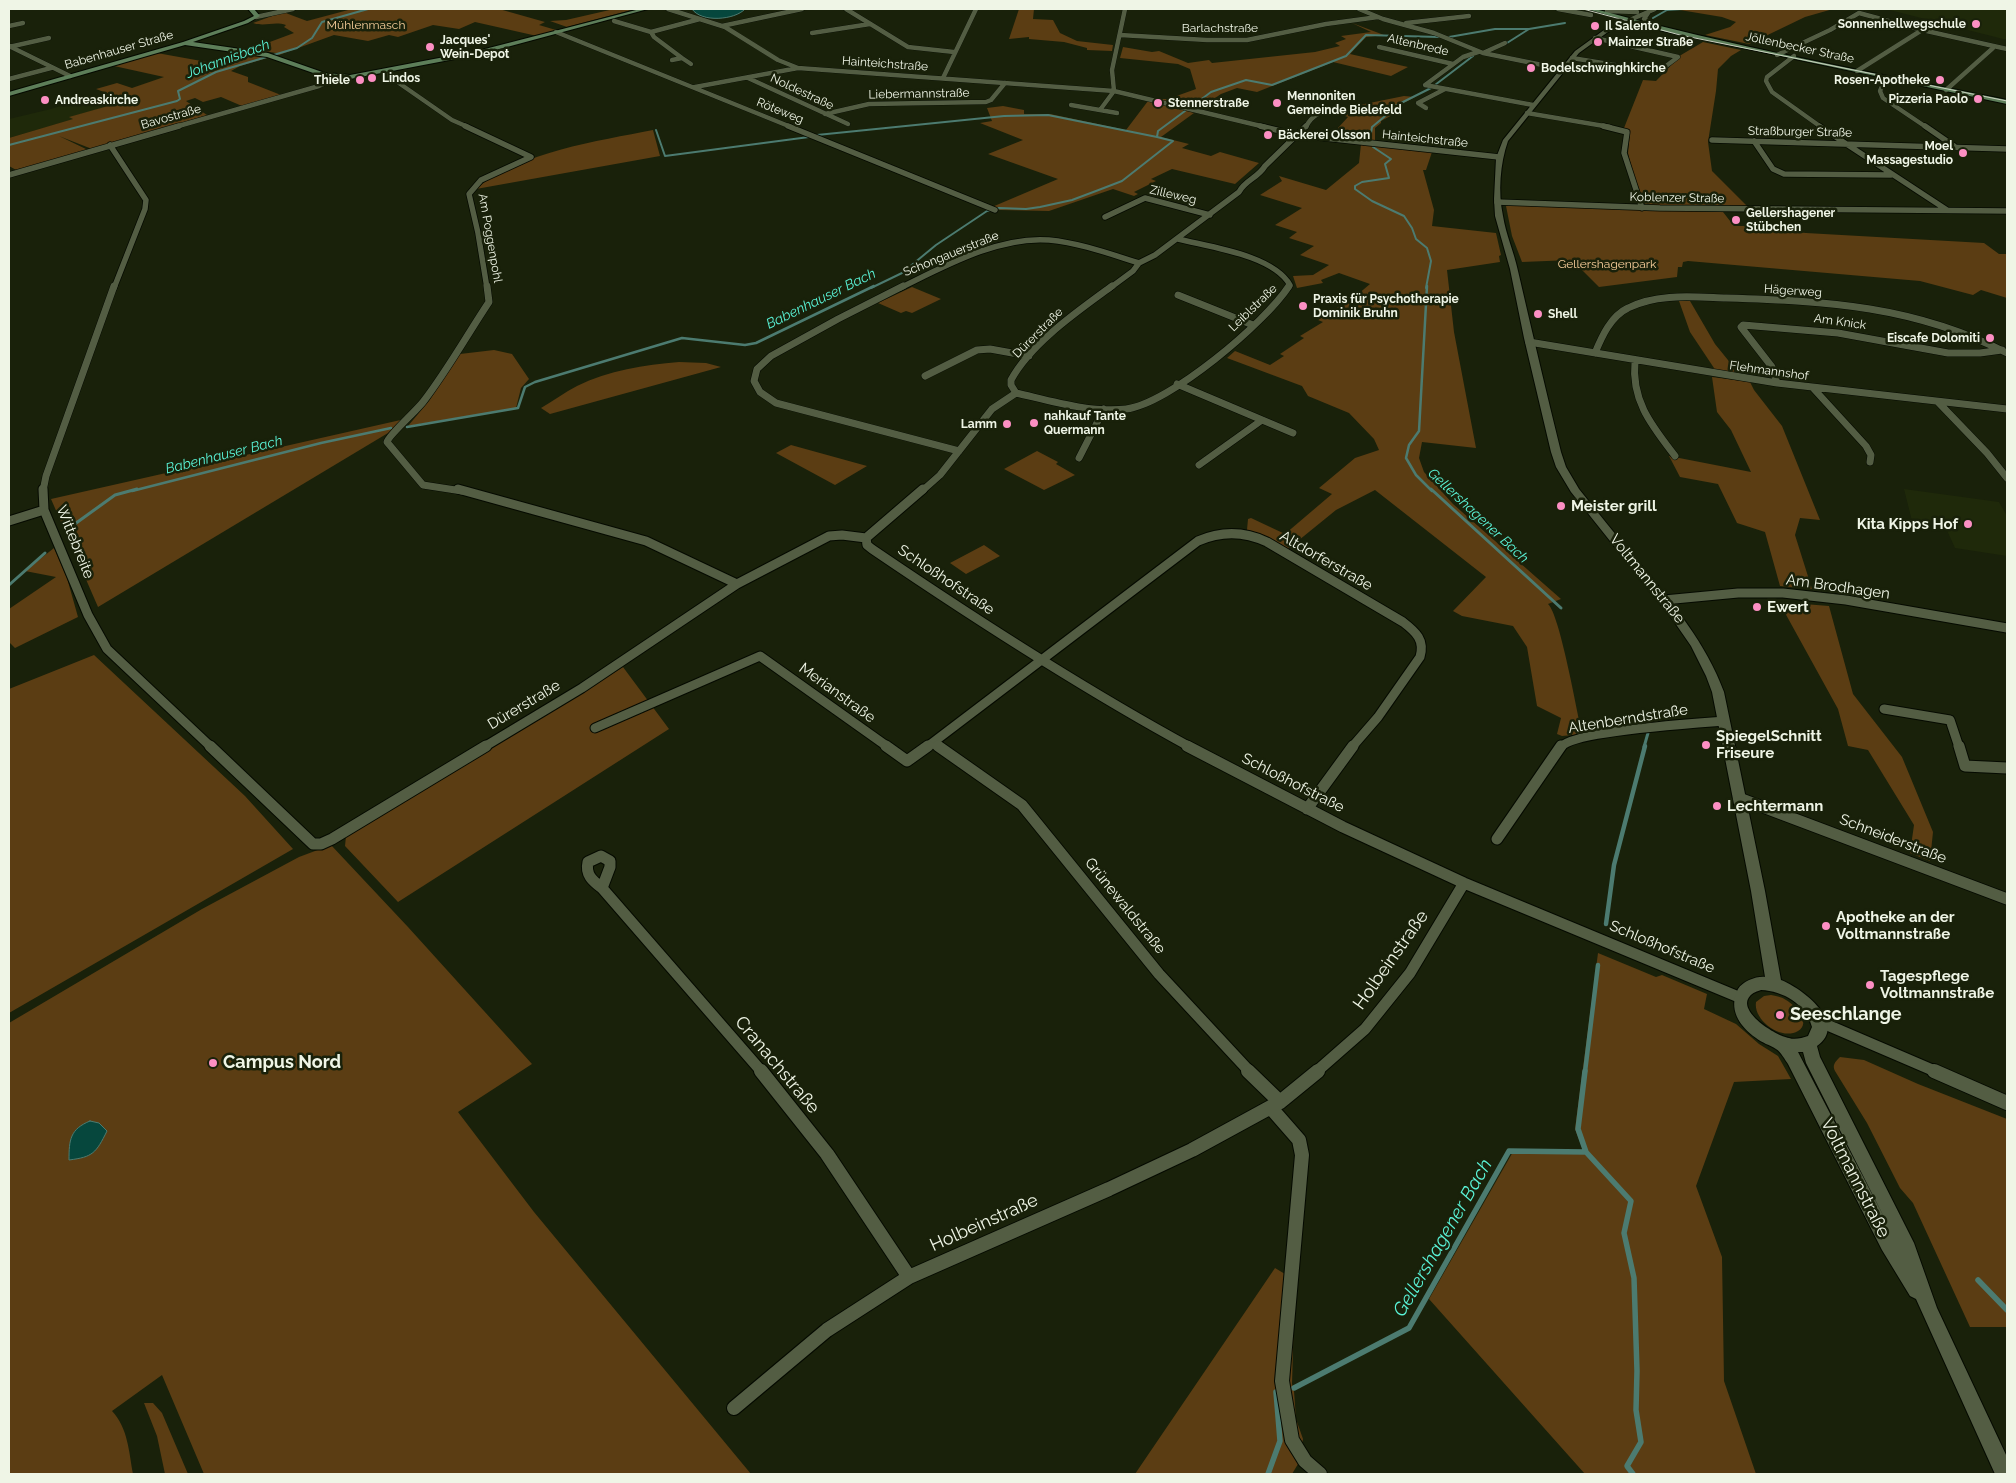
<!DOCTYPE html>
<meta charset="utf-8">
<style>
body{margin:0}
#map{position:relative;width:2016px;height:1483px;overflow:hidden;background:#19210a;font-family:Raleway,sans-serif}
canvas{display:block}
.frame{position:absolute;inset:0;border:10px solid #eff5e6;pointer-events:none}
</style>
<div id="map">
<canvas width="2016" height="1483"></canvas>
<div class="frame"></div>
</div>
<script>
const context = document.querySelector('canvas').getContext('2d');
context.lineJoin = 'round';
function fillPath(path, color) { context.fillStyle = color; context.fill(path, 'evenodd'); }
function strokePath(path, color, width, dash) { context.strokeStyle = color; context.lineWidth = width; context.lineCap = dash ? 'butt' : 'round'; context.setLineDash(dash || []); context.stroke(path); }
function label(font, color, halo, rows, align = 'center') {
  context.font = font + ' Raleway,sans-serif'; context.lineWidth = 5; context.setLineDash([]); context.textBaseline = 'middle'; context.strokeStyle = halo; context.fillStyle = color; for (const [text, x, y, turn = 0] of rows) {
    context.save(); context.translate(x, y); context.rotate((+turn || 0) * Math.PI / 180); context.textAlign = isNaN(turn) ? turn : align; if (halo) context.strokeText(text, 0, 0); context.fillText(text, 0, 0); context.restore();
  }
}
const built = new Path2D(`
 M1886,9H2007V39H2003Z
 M110,94L128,101L70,117L74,119L9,138V119L51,109L82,99L88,102Z
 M1904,489L1999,502L2007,516V556L1955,548L1945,526L1912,521Z`);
const green = new Path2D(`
 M352,9H499L545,22L539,25L556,30L537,36L475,22L459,29L433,25L398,37L389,35L368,41L334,35L279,55L276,53L251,49L294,33L284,27L286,25C274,21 265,27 253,23L283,12L307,21Z
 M614,9H635L567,27L550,21L566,20Z
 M1019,9H1034L1033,19L1053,20L1060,33L1077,41L1113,45L1112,51L1087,50V48L1064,42L1029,39V37L1009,39Z
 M1674,9H1833L1805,17L1749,44L1705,35L1730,27L1736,22L1722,17Z
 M1352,23L1384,35L1366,37L1350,54L1408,67L1391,76L1333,62L1257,92L1237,88L1221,94L1199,109L1158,99H1168L1196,89L1190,69L1178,64L1120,58L1123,47L1152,52L1159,51L1188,63L1209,60L1212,63L1315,52L1340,46L1335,43L1346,39L1341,36L1371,32Z
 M1703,42L1741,50L1731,56L1718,69L1716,91L1708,142L1712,171L1748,207L1646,206L1633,174L1628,153L1630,133L1624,128L1643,80L1656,81L1681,55Z
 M157,53L218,64L248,55L267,58L240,66L231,71L248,77V82L281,95L242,106L221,97L203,102L195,98L186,101L207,115L92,149L59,136L88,150L18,171L9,166V138L73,119L69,117L108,106L95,100L112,95L96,89L117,83L132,88L164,77L114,66Z
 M1404,96L1415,97L1396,107L1392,111L1396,113L1381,121V123L1375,128V141L1351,139L1337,129L1348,117L1330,111Z
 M1148,101L1194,113L1161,137L1189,144L1182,148L1211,156L1220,152L1259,163L1235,184L1172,169L1151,179L1156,181L1134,192L1138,194L1134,196L1113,189L1049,211L1000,210L992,207L1058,179L988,154L1023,140L980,123L992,121L987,108L1003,106L1024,110V114H1050L1126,130Z
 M653,130L660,156L476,189C520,152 598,141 653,130Z
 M1361,144L1432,152L1426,170H1423L1434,210L1432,226L1496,233L1501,255L1499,256L1500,262L1447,270L1454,332L1476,448L1422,442L1419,458L1424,472L1453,504L1561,599L1548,604C1560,615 1577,712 1582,734L1562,736L1557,734L1561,718L1537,706L1527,647L1513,626L1462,616L1453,611L1486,577L1375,490L1336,510L1288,549L1261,534L1247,530L1248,519L1251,518L1285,534L1332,494L1319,488L1355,458L1379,450L1374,439L1349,413L1308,396L1302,386L1227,358L1235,351L1270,365L1284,356L1280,354L1304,338L1300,336L1323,322L1318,320L1357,295L1370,284L1339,273L1321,280L1323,283L1297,288L1293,276L1313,275L1329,265L1300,255L1314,246L1289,238L1297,232L1275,225L1302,208L1260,195L1282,181L1279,176L1326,190L1359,163Z
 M1509,205L1723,212L1734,226H1756L1758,228L1806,233L1984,243L1999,254H2007V298L1981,290L1973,295L1920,281L1688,261L1683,262L1682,267H1678L1677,277L1599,287L1572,260L1522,262L1512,236L1506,206Z
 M912,287L941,299L912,313L906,311L901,313L878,303Z
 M1679,301H1690L1715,344L1732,365L1735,374L1711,370L1714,368L1690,332Z
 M494,350L512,354L529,379L521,388L516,408L408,426L429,401L460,354Z
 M679,362L706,363L721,367L550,414L541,408C553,401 565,392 577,386C609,370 644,365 679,362Z
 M1712,377L1750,382L1754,390L1782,426L1820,520L1800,518L1795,535L1812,589L1780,586L1765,532L1737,523L1718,484L1680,477L1669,456L1751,472L1731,430L1717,412Z
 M405,419L388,433L98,607L51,499Z
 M791,445L867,466L835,485L776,453Z
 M1037,451L1058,462L1056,464L1075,475L1044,490L1004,469Z
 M984,545L1000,556L966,574L950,563Z
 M54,548L67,578L78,617L15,648L9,642V609L56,577L25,571Z
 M1779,602L1829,606L1853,694L1902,757L1933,832L1930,861L1910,853L1914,825L1868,750L1848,746L1838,709Z
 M94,655L245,796L293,849L9,1013V689Z
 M623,667L669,729L398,902L345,846L346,836Z
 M331,845L408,927L532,1064L458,1112L534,1212L751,1474H204L162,1375L112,1411C128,1428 129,1452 133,1474H9V1023L202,909L299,857Z
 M1598,953L1656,977L1662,975L1707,994L1704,1009L1736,1024L1759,1044L1778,1056L1791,1079L1734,1082L1696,1186L1722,1257L1724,1381L1756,1474H1585L1429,1299L1514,1150H1583L1575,1129Z
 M1771,995C1776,996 1782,997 1786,1000C1795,1005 1812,1023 1798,1031C1781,1041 1753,1020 1756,1002L1764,996Z
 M1840,1057L1864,1060L1918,1084L2007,1119V1327H1970L1913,1203L1900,1188L1867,1123L1835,1071C1832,1065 1835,1062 1840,1057Z
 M1275,1268L1295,1280L1292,1384L1294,1391L1296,1419L1303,1439L1298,1464L1292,1474H1135Z
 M144,1403H153L162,1413L188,1474H165L157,1436Z`);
const water = new Path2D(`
 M692,9H745C735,20 701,23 692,9Z
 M90,1121L99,1123L107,1131C96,1153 93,1157 69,1160C69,1140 70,1129 90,1121Z`);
const streamFar4 = new Path2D(`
 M1653,18L1667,10L1683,9
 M1449,37L1495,29H1529
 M1507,43L1529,29L1565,23
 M1435,85L1473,56
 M1191,107L1211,92L1246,80L1272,85L1346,56L1366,35L1439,37
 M656,130L665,156L809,137
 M817,135L1004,116L1048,115L1157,137
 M1370,139L1372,127L1390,112L1389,109L1431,88
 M9,145L177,101L180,99L178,91L216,72L297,48L312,38L322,22L368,9
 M1373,147L1391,159L1385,164L1389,178L1362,182L1355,186V189L1372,201L1404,216L1412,228L1416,239L1427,248L1431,261L1426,288
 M871,288L902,273L936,245L987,211L999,208L1026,209L1040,207L1072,200L1096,191L1122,181L1173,141L1157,137L1158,131L1185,111`);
const streamFar3 = new Path2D(`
 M1427,286L1419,431L1409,445L1406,458L1416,475L1432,491
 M407,427L518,408L525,387L535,382L682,338L745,345L756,343L874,286
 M132,491L321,443L391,428`);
const streamFar2 = new Path2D(`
 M1431,489L1561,608
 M72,526L115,495L137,489
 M9,585L45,553
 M1644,747L1648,733`);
const streamFar1 = new Path2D(`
 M1606,924L1614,865L1645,746
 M1585,1072L1598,965`);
const stream = new Path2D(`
 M1586,1152L1631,1201L1624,1233L1634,1278L1637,1371L1636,1410L1641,1442L1627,1466L1633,1474
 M1978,1280L2007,1310
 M1294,1388L1409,1328L1509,1151L1586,1152L1578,1129L1585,1071
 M1268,1474L1280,1441L1276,1392`);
const minorFar5 = new Path2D(`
 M668,9L725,27L778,60L798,68L1114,91L1265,127
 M846,9L908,47L954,52
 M1359,9L1383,19L1434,33L1483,53L1562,69
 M1558,9L1591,15
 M1607,11L1637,12
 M1648,13L1644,19L1656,25
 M256,17L293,9
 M1632,19L1655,9
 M614,21L651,32L700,19
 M1406,23L1469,16
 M9,26L23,23
 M722,26L802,9
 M556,32L791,127
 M651,32L654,37L682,58L672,60
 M812,33L870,24
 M1120,35L1207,40H1247L1326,24L1378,17
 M9,46L70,76
 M9,47L49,38
 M1379,47L1453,64
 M1483,53L1505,43
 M1777,55L1830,30L1859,13L1922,30L2007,49
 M1794,56L1767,77L1766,81L1772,92L1821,127
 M682,58L691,64
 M1572,58L1658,72L1678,57L1595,38
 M1857,71L1922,30
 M383,72L452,120L468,127
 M1894,77L1883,84L1880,91L1883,98L1926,127
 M748,78L848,124
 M943,78L976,9
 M9,79L51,68
 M1425,85L1533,105
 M1425,85L1463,57L1478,52
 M695,87L798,68
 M1946,90L1993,48
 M1114,91L1112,70L1125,9
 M1071,105L1117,113
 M1426,108L1418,103L1445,89
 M1100,110L1114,91
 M1527,113L1610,127
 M825,114L869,104L986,102L991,100L1005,83
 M175,127L319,86L339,77
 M1306,127C1312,114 1323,111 1337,108`);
const minorFar4 = new Path2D(`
 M465,126L531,157L481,180L469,194L478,233L487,288
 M788,126L995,210
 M1260,126L1297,135L1499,157
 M1603,126L1627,132L1624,153L1642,208
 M1819,126L1947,210
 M1925,126L1954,146
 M1712,140L2007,149
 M1754,141L1773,169L1784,174L1891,175
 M110,145L146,200L145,209L114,288
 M9,175L179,126
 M1497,202L1660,208L2007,211
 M1105,217L1145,198L1210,215
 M1178,239C1210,247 1273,255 1290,285L1288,288
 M900,288C945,266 999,236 1049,240C1080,243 1110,254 1139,263
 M1110,288L1133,271L1139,263L1155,255L1239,192C1245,180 1258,178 1265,166L1306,126`);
const minorFar3 = new Path2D(`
 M903,286L838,319L771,356L757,369L754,381L760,392L776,403L959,451
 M1178,295L1253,325
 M1529,342L1777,383L2007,409
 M1595,353C1602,336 1611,316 1628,308C1657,293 1694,297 1726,298C1827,301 1915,306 2007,353
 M1635,361C1631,401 1652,426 1675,456
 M925,376L977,350L990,349L1029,356
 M1777,383L1772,367L1741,327L1743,325L1838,333L1948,353H1980L2002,350
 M1177,384L1293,433
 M1813,388L1866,446L1871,455L1870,462
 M1016,393C1051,401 1090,413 1126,409C1169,404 1265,323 1289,286
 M1938,402L1987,453L2007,478
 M1079,458L1104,409
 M1199,465L1262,420
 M43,491L46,476L114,286
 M462,491L423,485L387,442C388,436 416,411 423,402C447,371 467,335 489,302L487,286
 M922,491L940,475L992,409L1016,393L1011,385V380C1031,343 1078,311 1112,286`);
const minorFar2 = new Path2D(`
 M43,489L44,510L88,615L107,649L211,747
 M458,489L646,541L737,584
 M9,521L44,510
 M866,538L867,545L872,549C975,619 1080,687 1190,747
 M866,538L923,489
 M1664,600L1738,593H1783L1846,600L2007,628
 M1884,709L1950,720L1959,747
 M595,728L760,656L888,747
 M933,743L939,747
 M484,747L582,688L737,584L829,536L842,535L866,538
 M927,747L1198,541C1221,531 1244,531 1267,542L1403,622C1416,632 1425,640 1420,657L1378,717L1352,747
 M1561,747C1572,731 1699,723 1724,721`);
const minorFar1 = new Path2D(`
 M210,746L313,844H321L332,839L486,746
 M886,746L907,761L928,746
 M938,746L1022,805L1159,974L1250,1072
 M1187,746L1343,827L1464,883L1741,998
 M1959,746L1965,766L2007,768
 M1739,798L2007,899
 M1307,809L1353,746
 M1497,839L1561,746
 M601,856L610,861V867L602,888C593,881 585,875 588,862Z
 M602,888L762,1072
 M1818,1021L1937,1072
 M1316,1072L1365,1029L1410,973L1464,883`);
const minor = new Path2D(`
 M761,1071L827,1154L909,1277
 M1248,1071L1280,1102
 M1934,1071L2007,1103
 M1271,1108L1299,1140L1302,1155L1282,1381L1292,1440L1305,1461L1320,1474
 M734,1408L827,1330L909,1277L1109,1189L1192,1150L1280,1102L1318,1071`);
const tertiary = new Path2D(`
 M1630,18L1635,19L1608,32L1579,53L1508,141C1500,164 1498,192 1503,216C1506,235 1514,252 1518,271C1532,331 1546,392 1561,452L1566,467L1579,489C1599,514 1619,539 1640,564C1673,604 1706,643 1724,692L1765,891L1781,980C1802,988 1849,1024 1817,1046L1820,1057L1914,1243L1937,1308L2007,1457V1474H1995L1916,1299L1910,1296L1882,1250L1788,1064C1785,1060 1781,1052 1776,1049C1770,1045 1762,1043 1756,1038C1739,1026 1728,1009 1738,989C1743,981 1757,976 1765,977L1751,891L1712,692L1706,676L1691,646L1673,620L1571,492L1556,467L1551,452L1524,338L1510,269L1495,216L1494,199L1496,158L1503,140L1575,51L1604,30ZM1761,990C1783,991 1806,1004 1812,1027L1808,1036C1802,1038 1795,1040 1789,1038C1776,1036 1736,1011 1750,996C1752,993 1758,991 1761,990ZM1798,1052H1803L1806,1063L1885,1219Z`);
const secondary = new Path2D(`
 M248,9H254L260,16L248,23L193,42L268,53L325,73L350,75L481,50L640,9H648L481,54L350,79L322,76L267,57L185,45L9,96V92L183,42L244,21L254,16Z
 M1587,9H1595C1731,46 1869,72 2007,100V104L1663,31Z`);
const tram = new Path2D(`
 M1583,9L1680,35L2007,101`);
const markers = [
 [1976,24,5,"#fc8fc3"],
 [1595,26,5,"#fc8fc3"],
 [1598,42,5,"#fc8fc3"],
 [430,47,5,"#fc8fc3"],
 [1531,68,5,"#fc8fc3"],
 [372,78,5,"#fc8fc3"],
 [360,80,5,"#fc8fc3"],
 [1940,80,5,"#fc8fc3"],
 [1978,99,5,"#fc8fc3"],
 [45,100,5,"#fc8fc3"],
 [1158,103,5,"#fc8fc3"],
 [1277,103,5,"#fc8fc3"],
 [1268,135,5,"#fc8fc3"],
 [1963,153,5,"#fc8fc3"],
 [1736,220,5,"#fc8fc3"],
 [1303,306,5,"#fc8fc3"],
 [1538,314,5,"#fc8fc3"],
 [1990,338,5,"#fc8fc3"],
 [1034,423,5,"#fc8fc3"],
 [1007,424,5,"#fc8fc3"],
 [1561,506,5,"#fc8fc3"],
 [1968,524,5,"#fc8fc3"],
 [1757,607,5,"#fc8fc3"],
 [1706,745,5,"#fc8fc3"],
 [1717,806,5,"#fc8fc3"],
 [1826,926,5,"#fc8fc3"],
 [1870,985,5,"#fc8fc3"],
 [1780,1015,5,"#fc8fc3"],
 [213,1063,5,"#fc8fc3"]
];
const farPoinames = [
 ["Sonnenhellwegschule",1966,24,"right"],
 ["Il Salento",1605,26],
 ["Jacques'",440,40],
 ["Wein-Depot",440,54],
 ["Mainzer Straße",1608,42],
 ["Bodelschwinghkirche",1541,68],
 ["Lindos",382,78],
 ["Thiele",350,80,"right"],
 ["Rosen-Apotheke",1930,80,"right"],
 ["Mennoniten",1287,96],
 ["Gemeinde Bielefeld",1287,110],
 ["Pizzeria Paolo",1968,99,"right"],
 ["Andreaskirche",55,100],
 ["Stennerstraße",1168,103],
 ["Bäckerei Olsson",1278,135],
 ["Moel",1953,146,"right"],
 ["Massagestudio",1953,160,"right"],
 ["Gellershagener",1746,213],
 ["Stübchen",1746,227],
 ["Praxis für Psychotherapie",1313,299],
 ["Dominik Bruhn",1313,313],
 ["Shell",1548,314],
 ["Eiscafe Dolomiti",1980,338,"right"],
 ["nahkauf Tante",1044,416],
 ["Quermann",1044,430],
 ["Lamm",997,424,"right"]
];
const farParknames = [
 ["Mühlenmasch",366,25],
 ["Gellershagenpark",1607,264]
];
const farStreetnames = [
 ["Barlachstraße",1220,28],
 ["Altenbrede",1418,45,13],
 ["Jöllenbecker Straße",1800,48,12],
 ["Babenhauser Straße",119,50,-16],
 ["Hainteichstraße",885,64,4],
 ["Noldestraße",802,92,25],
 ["Liebermannstraße",919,94,-1],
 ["Röteweg",780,111,22],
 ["Bavostraße",171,117,-16],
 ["Straßburger Straße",1800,132,1],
 ["Hainteichstraße",1425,139,6],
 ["Zilleweg",1173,195,13],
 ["Koblenzer Straße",1677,198,1],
 ["Am Poggenpohl",490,238,80],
 ["Schongauerstraße",951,254,-22],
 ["Hägerweg",1793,291,4],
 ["Leiblstraße",1253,308,-44],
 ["Am Knick",1840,322,8],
 ["Dürerstraße",1038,333,-45],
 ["Flehmannshof",1769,371,8]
];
const farWaternames = [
 ["Johannisbach",228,59,-20],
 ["Babenhauser Bach",821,299,-26],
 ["Babenhauser Bach",224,455,-14],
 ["Gellershagener Bach",1478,516,43]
];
const poiNames = [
 ["Meister grill",1571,506],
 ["Kita Kipps Hof",1958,524,"right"],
 ["Ewert",1767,607],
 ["SpiegelSchnitt",1716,736],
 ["Friseure",1716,753],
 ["Lechtermann",1727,806],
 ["Apotheke an der",1836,917],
 ["Voltmannstraße",1836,934],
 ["Tagespflege",1880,976],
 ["Voltmannstraße",1880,993]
];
const streetNames = [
 ["Wittebreite",75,542,68],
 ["Altdorferstraße",1326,561,30],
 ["Voltmannstraße",1647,579,51],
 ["Schloßhofstraße",946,580,34],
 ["Am Brodhagen",1838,587,8],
 ["Merianstraße",837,693,36],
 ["Dürerstraße",524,705,-31],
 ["Altenberndstraße",1628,719,-9],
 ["Schloßhofstraße",1293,783,27],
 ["Schneiderstraße",1893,839,21],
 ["Grünewaldstraße",1125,906,51],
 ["Schloßhofstraße",1662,947,23]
];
const nearStreetnames = [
 ["Holbeinstraße",1391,960,-55],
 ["Cranachstraße",777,1065,50],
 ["Voltmannstraße",1855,1178,63],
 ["Holbeinstraße",984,1223,-24]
];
const nearPoinames = [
 ["Seeschlange",1790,1015],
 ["Campus Nord",223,1063]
];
const nearWaternames = [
 ["Gellershagener Bach",1443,1238,-60]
];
fillPath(built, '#1f290a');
fillPath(green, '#5b3d13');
fillPath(water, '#06473d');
strokePath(water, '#4c7b70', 1);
strokePath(streamFar4, '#4c7b70', 2);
strokePath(streamFar3, '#4c7b70', 2.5);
strokePath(streamFar2, '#4c7b70', 3);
strokePath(streamFar1, '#4c7b70', 4.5);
strokePath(stream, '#4c7b70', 5.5);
strokePath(minorFar5, '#050a00', 5);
strokePath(minorFar4, '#050a00', 7);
strokePath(minorFar3, '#050a00', 8);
strokePath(minorFar2, '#050a00', 11);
strokePath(minorFar1, '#050a00', 13);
strokePath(minor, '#050a00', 16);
strokePath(tertiary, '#050a00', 2);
strokePath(secondary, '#050a00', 2);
strokePath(minorFar5, '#535d43', 4.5);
strokePath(minorFar4, '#535d43', 5.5);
strokePath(minorFar3, '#535d43', 7);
strokePath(minorFar2, '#535d43', 9);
strokePath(minorFar1, '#535d43', 11);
strokePath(minor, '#535d43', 14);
fillPath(tertiary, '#535d43');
fillPath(secondary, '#5d7e59');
strokePath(tram, '#c9d0bf', 1);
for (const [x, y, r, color] of markers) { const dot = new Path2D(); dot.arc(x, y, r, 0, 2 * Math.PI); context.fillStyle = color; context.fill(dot); strokePath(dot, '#19210a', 2); }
label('bold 12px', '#eff5e6', '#19210a', farPoinames, 'left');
label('12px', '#f9cf9c', '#19210a', farParknames);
label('12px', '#eff5e6', '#19210a', farStreetnames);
label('italic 14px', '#5af3d7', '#19210a', farWaternames);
label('bold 15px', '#eff5e6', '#19210a', poiNames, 'left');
label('15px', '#eff5e6', '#19210a', streetNames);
label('18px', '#eff5e6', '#19210a', nearStreetnames);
label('bold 18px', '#eff5e6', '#19210a', nearPoinames, 'left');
label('italic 19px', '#5af3d7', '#19210a', nearWaternames);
</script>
